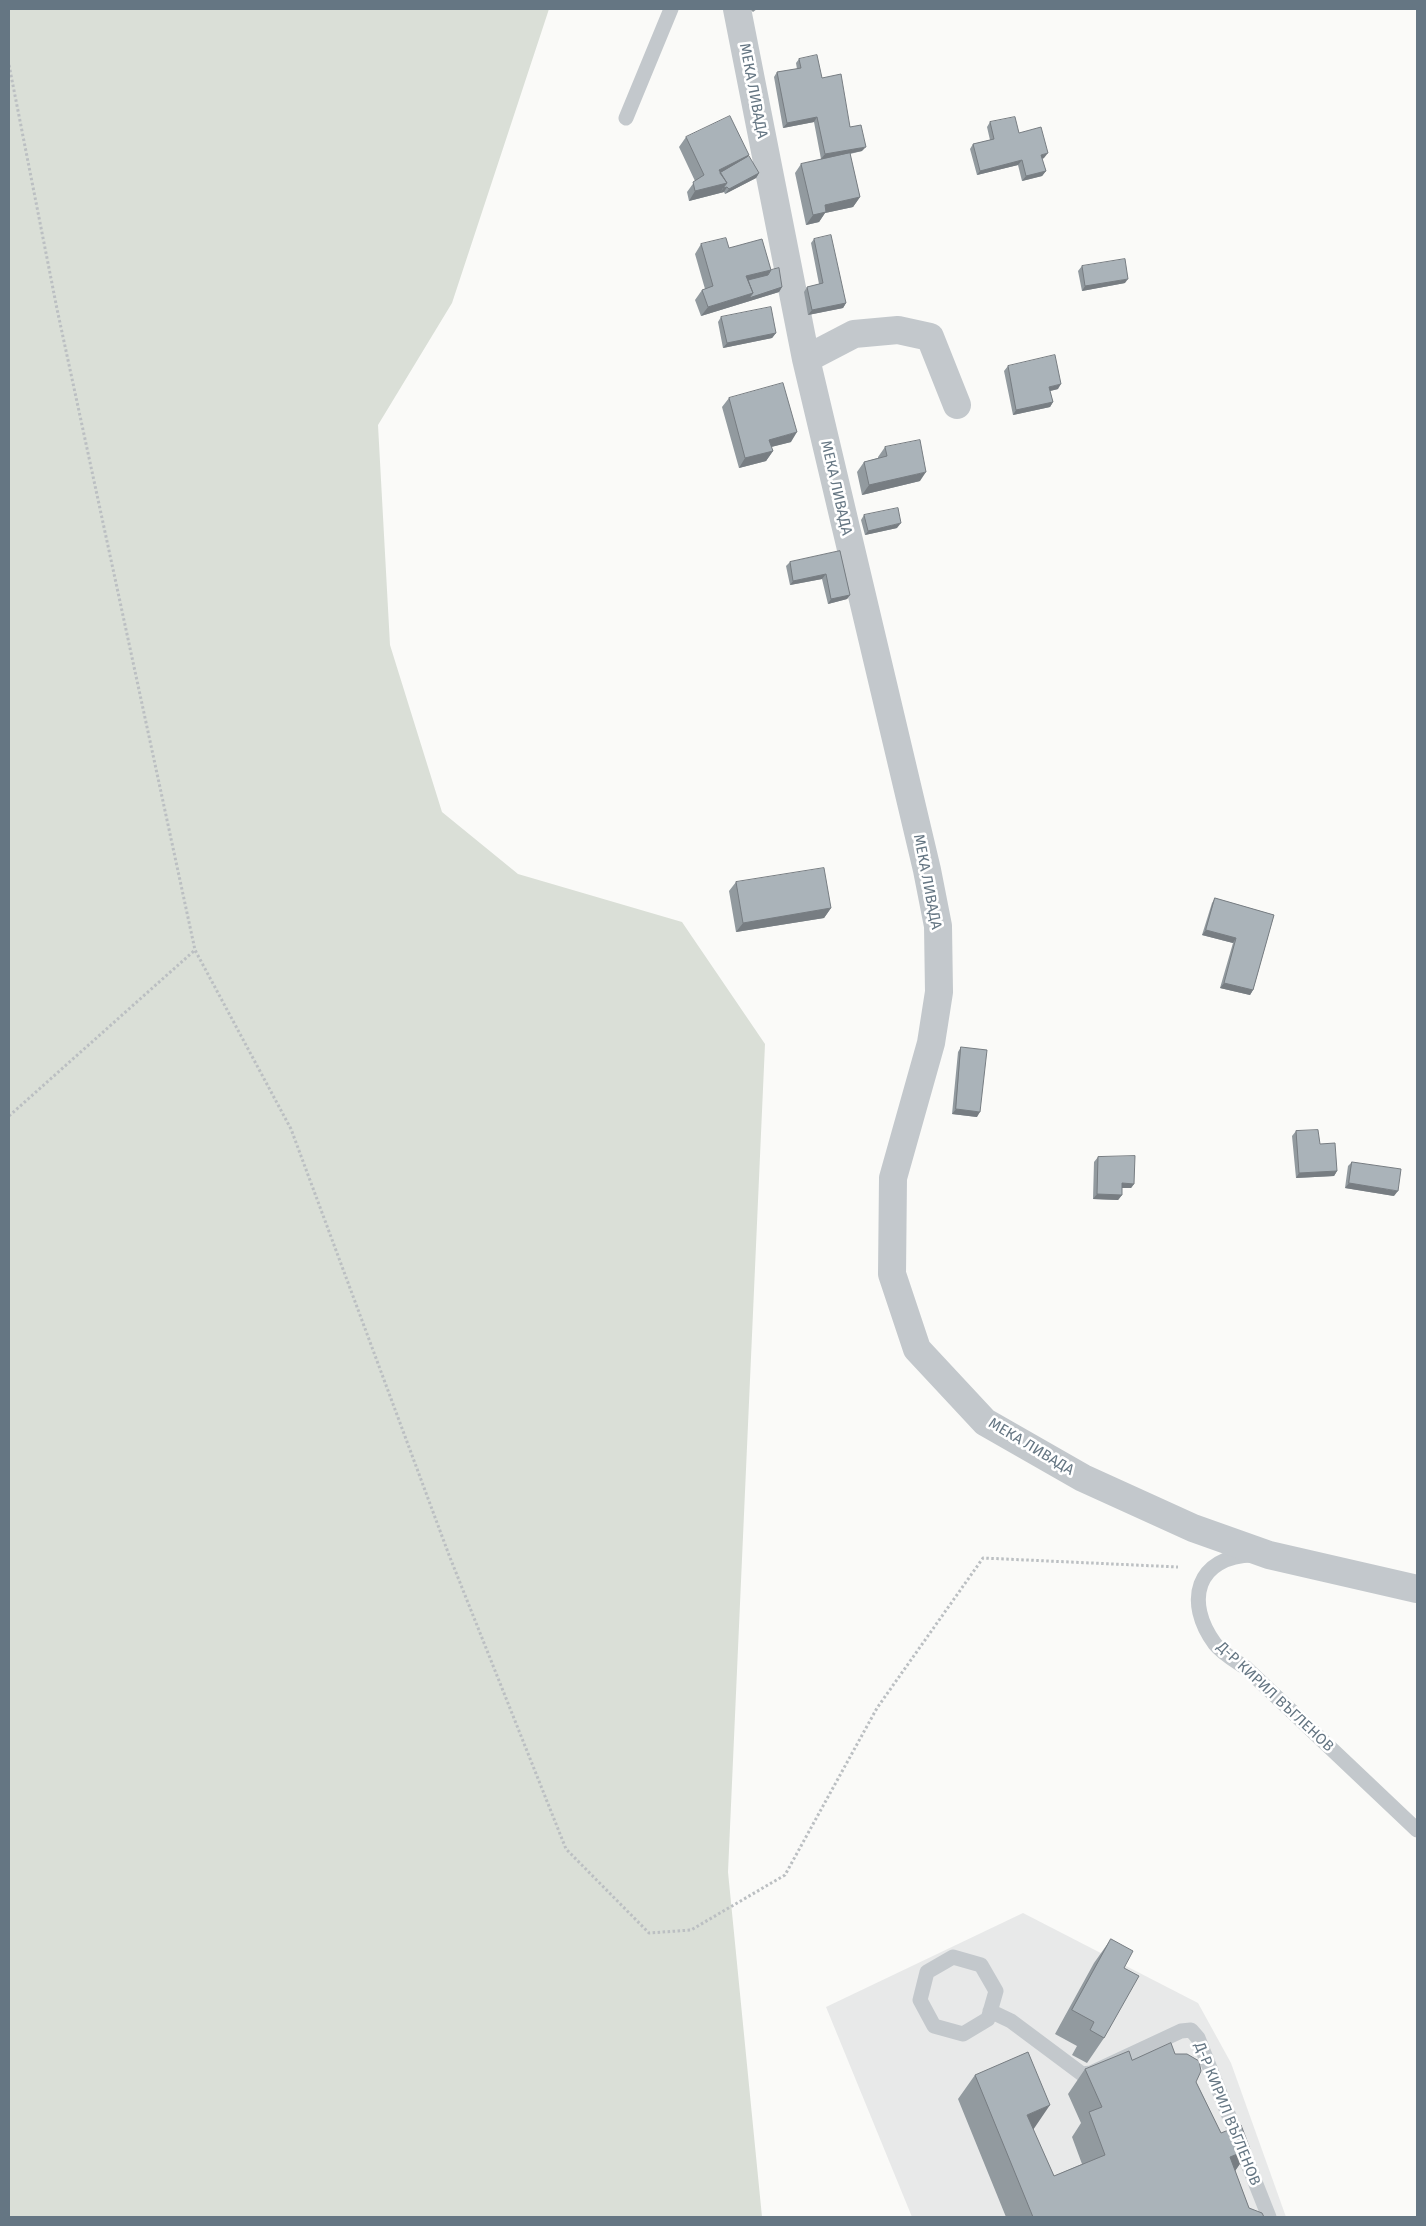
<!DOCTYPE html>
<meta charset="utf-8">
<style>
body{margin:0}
#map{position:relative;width:1426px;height:2226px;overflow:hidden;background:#fafaf8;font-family:"Fira Sans",sans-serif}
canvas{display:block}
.frame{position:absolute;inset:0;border:10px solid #657683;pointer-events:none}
</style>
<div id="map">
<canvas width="1426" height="2226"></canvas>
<div class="frame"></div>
</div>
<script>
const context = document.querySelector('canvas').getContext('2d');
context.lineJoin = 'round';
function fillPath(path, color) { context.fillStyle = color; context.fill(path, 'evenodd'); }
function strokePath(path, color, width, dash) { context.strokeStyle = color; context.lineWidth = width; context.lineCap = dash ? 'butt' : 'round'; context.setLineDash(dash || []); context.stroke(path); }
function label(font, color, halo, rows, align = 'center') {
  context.font = font + ' "Fira Sans",sans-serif'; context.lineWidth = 5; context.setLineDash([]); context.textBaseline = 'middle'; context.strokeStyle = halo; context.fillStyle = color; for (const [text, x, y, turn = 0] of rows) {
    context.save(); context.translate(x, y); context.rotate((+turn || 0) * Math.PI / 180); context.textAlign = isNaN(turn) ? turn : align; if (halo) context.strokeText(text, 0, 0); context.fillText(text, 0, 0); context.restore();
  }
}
const built = new Path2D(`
 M1023,1913L1198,2003L1231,2063L1286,2217H912L826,2007Z`);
const green = new Path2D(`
 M9,9H549L452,303L378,425L390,645L442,812L518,874L682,922L765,1044L728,1872L762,2217H9Z`);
const path = new Path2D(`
 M9,65L57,309L195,950L291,1129L449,1555L566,1849L649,1933L691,1930L785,1875L877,1708L983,1558L1178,1567
 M9,1116L195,950`);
const service = new Path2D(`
 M626,118L671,9
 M1253,1555C1196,1556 1184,1602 1215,1644C1223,1654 1236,1661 1246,1668L1417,1830
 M953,1957L981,1965L996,1991L988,2019L963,2034L934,2026L920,2000L927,1972Z
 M990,2011L1011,2021L1082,2074L1091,2073L1181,2031L1191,2030L1198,2038L1269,2217`);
const minor = new Path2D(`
 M737,9L806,359L927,870L938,926L939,992L931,1043L893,1178L892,1274L917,1349L985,1422L1083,1478L1193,1528L1269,1555L1417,1589
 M806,359L854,334L898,330L930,337L957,405`);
const wall = new Path2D(`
 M750,9H757L753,12Z
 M799,59L822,78L850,127L862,151L850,154L860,197L853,207L825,213L819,222L806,225L795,173L801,164L821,159L814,122L783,128L774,77L777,72L797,69L796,63Z
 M990,122L1019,133L1044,158L1042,159L1046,171L1042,176L1022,181L1018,165L977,175L970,149L973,144L990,140L987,127Z
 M686,137L749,155L747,157L759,173L756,178L725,194L724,192L689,201L687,192L695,181L679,147Z
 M814,239L846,303L843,308L808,315L804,292L807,287L819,284L811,243Z
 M701,244L729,248L771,270L782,287L779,292L701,316L695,300L702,290L705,289L695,254Z
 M1082,266L1125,283L1082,291L1078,271Z
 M721,317L776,333L772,338L723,348L718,322Z
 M1008,366L1058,389L1050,391L1053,402L1050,407L1013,415L1004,371Z
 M729,398L791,442L771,447L773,451L766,461L739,468L722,407Z
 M885,447L920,481L862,495L857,472L864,462L878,458V457Z
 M864,515L897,528L865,535L861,520Z
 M840,551L850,595L847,599L828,604L822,579L790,585L786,566L790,562Z
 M736,882L831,908L824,918L736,932L729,891Z
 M1215,898L1274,915L1253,990L1250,995L1220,988L1233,943L1202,935L1212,903Z
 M961,1047L977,1117L952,1114L958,1052Z
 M1296,1131L1320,1144L1337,1171L1334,1176L1296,1178L1292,1136Z
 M1098,1157L1134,1184L1131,1188H1122V1195L1118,1200L1093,1199L1094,1162Z
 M1352,1162L1394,1196L1345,1188L1348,1166Z
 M1111,1939L1124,1968L1104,2038L1087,2063L1072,2055L1077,2046L1055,2034L1094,1963Z
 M1175,2054L1196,2082L1221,2133L1250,2149L1235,2171L1249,2208L1264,2217H1006L958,2099L975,2075L1033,2130L1054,2176L1082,2164L1072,2137L1081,2123L1068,2094L1085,2069L1132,2060Z`);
const shadedWall = new Path2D(`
 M817,117L814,122L783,128L787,123Z
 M866,147L862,151L821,159L825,154Z
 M1048,153L1044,158L1038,160L1041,155Z
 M749,155L742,165L717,178L719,170Z
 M1022,160L1018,165L977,175L980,171Z
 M1046,171L1042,176L1022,181L1026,176Z
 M759,173L756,178L725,194L729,189Z
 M727,183L720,193L689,201L695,191Z
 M727,187L724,192L720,193L723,188Z
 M860,197L853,207L825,213L819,222L806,225L813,215L825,205Z
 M771,270L764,280L744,285L746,276Z
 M1128,279L1125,283L1082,291L1085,286Z
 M782,287L779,292L701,316L708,307L753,293Z
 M846,303L843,308L808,315L812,310Z
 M776,333L772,338L723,348L727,343Z
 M1061,384L1058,389L1046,392L1049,387Z
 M1053,402L1050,407L1013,415L1016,410Z
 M797,432L791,442L763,449L769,440Z
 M773,451L766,461L739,468L745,458Z
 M926,472L920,481L862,495L869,485Z
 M901,523L897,528L865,535L868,531Z
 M826,574L822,579L790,585L793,581Z
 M850,595L847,599L828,604L831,599Z
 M831,908L824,918L736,932L743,923Z
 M1206,930L1236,938L1233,943L1202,935Z
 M1224,983L1253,990L1250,995L1220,988Z
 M956,1109L980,1112L977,1117L952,1114Z
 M1337,1171L1334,1176L1296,1178L1299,1173Z
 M1122,1183L1134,1184L1131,1188H1119Z
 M1349,1183L1398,1191L1394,1196L1345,1188Z
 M1097,1194L1122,1195L1118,1200L1093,1199Z
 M1050,2105L1033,2130L1027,2115Z
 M1250,2149L1233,2174L1230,2157Z`);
const building = new Path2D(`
 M817,55L822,78L841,74L850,127L861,125L866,147L825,154L817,117L787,123L777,72L801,68L799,59Z
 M730,116L749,155L719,170L727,183L695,191L693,182L704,175L686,137Z
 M1015,117L1019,133L1041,127L1048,153L1041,155L1046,171L1026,176L1022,160L980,171L973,144L994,139L990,122Z
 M850,153L860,197L825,205L826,212L813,215L801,164Z
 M749,156L759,173L729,189L727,187L723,188L727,183L720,173Z
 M831,235L846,303L812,310L807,287L823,283L814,239Z
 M726,238L729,248L762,239L771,270L746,276L753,293L708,307L702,290L713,286L701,244Z
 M1125,259L1128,279L1085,286L1082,266Z
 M779,268L782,287L749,298L753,293L748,280L768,275L771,270Z
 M771,307L776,333L727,343L721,317Z
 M1055,355L1061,384L1049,387L1053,402L1016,410L1008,366Z
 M783,383L797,432L769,440L773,451L745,458L729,398Z
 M920,440L926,472L869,485L864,462L887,456L885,447Z
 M898,508L901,523L868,531L864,515Z
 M840,551L850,595L831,599L826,574L793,581L790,562Z
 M824,868L831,908L743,923L736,882Z
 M1215,898L1274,915L1253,990L1224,983L1236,938L1206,930Z
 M961,1047L987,1050L980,1112L956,1109Z
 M1318,1130L1320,1144L1335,1143L1337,1171L1299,1173L1296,1131Z
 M1135,1156L1134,1184L1122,1183V1195L1097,1194L1098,1157Z
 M1352,1162L1401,1169L1398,1191L1349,1183Z
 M1111,1939L1133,1951L1124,1968L1139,1976L1104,2038L1090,2030L1094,2022L1072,2010Z
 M1171,2043L1175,2054H1187L1199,2061L1201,2071L1196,2082L1221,2133L1241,2125L1250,2149L1230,2157L1249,2208L1262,2213L1264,2217H1033L975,2075L1028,2052L1050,2105L1027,2115L1054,2176L1105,2155L1089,2112L1102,2107L1085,2069L1129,2051L1132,2060Z`);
const streetNames = [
 ["МЕКА ЛИВАДА",753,91,79],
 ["МЕКА ЛИВАДА",836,488,77],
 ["МЕКА ЛИВАДА",927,882,79],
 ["МЕКА ЛИВАДА",1031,1447,31],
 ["Д-Р КИРИЛ ВЪГЛЕНОВ",1275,1697,43],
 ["Д-Р КИРИЛ ВЪГЛЕНОВ",1227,2114,68]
];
fillPath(built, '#e8e9e9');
fillPath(green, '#dadfd7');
strokePath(path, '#bbbfc2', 3, [2.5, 2.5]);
strokePath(service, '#c3c8cc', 15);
strokePath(minor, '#c3c8cc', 28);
fillPath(wall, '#929a9f');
fillPath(shadedWall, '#777d82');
fillPath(building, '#aab3b9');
strokePath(building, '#777d82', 1);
label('15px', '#657683', '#fff', streetNames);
</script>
